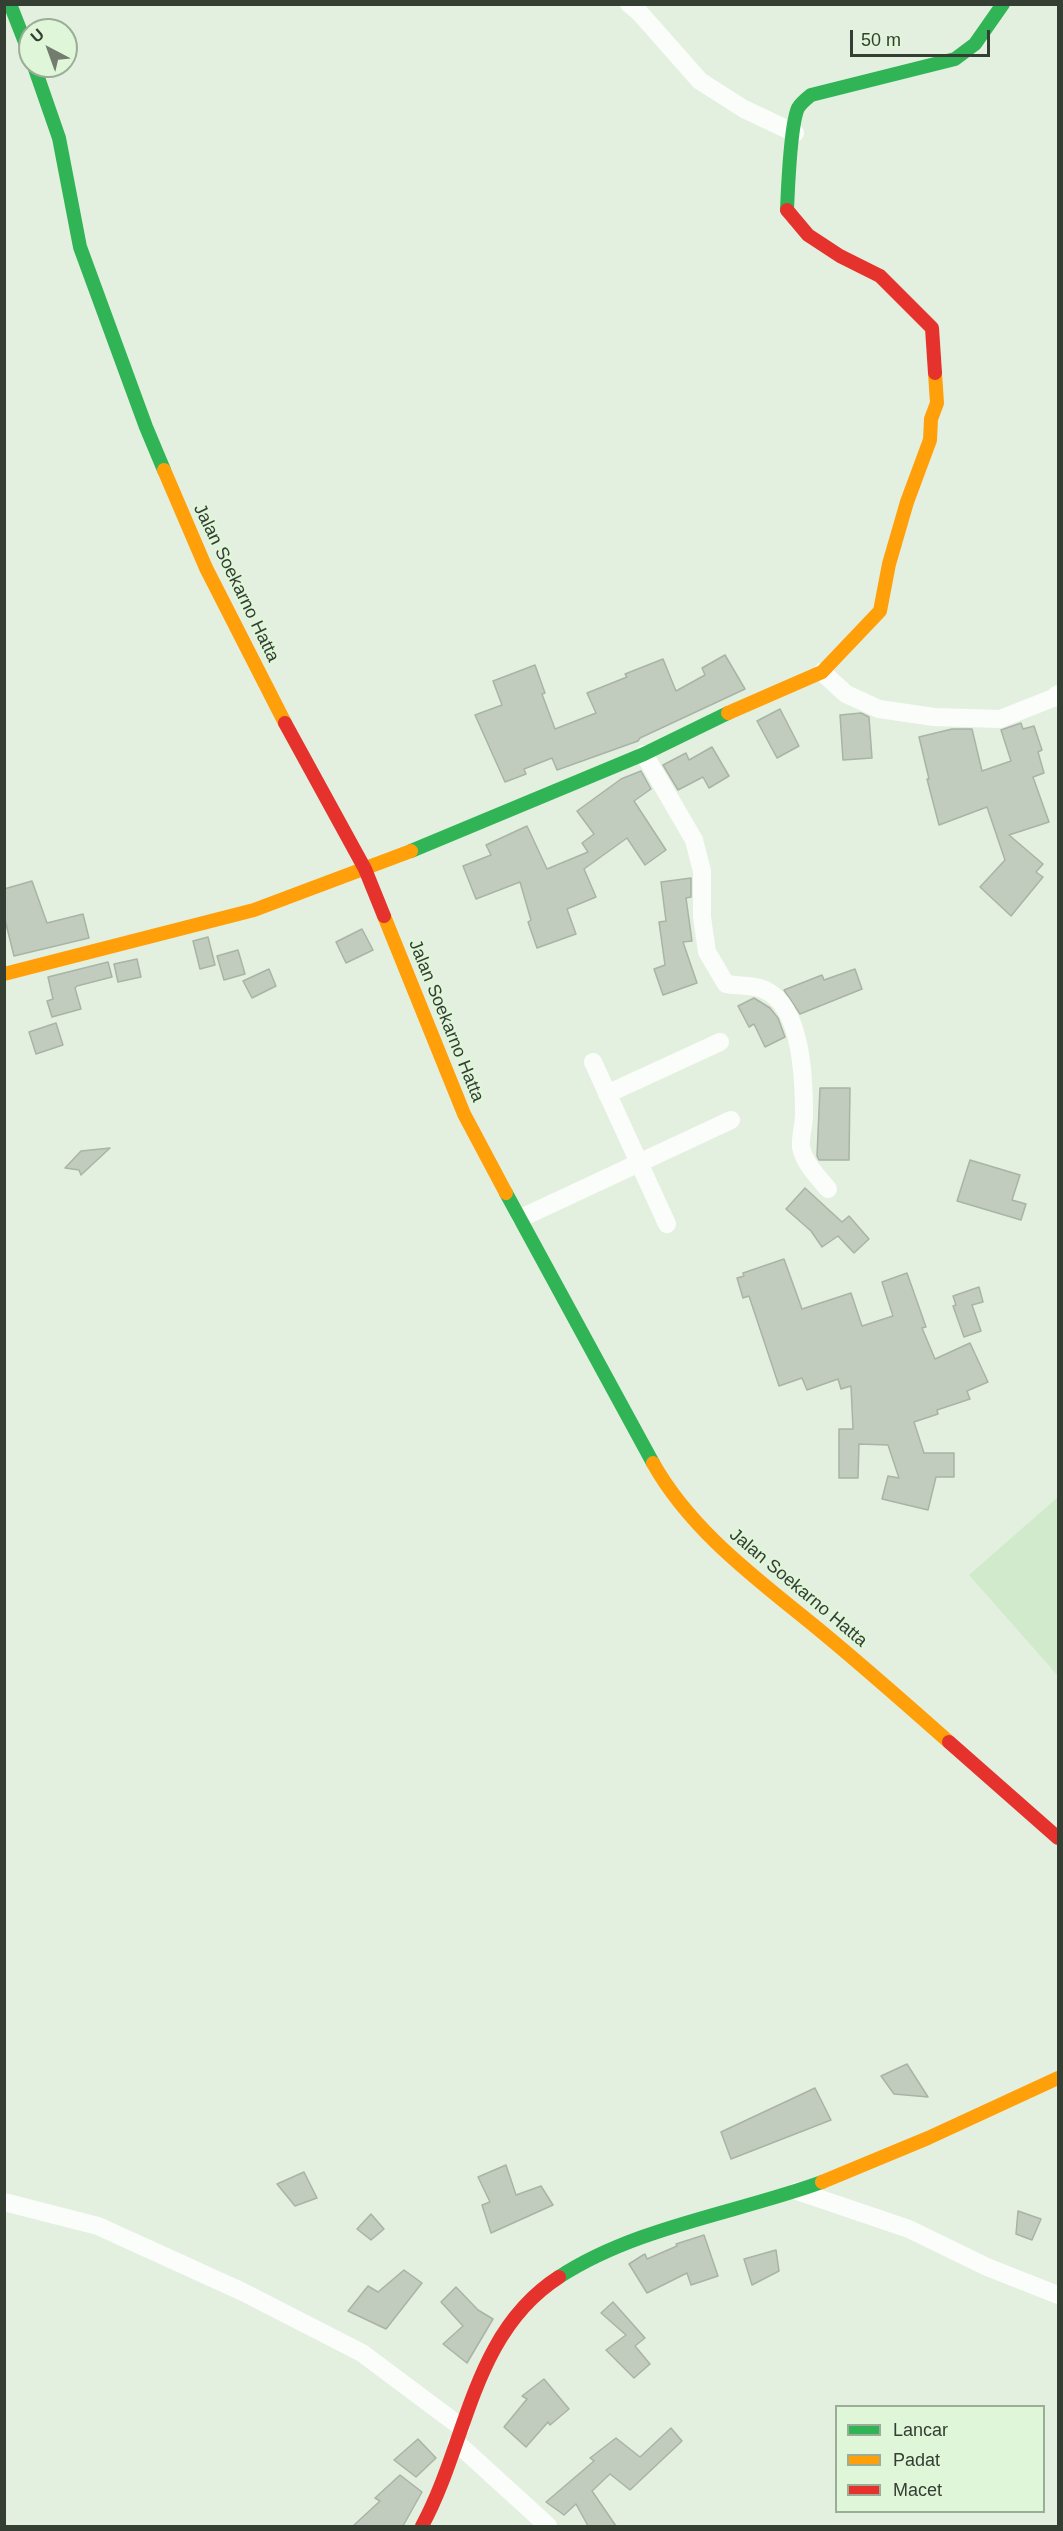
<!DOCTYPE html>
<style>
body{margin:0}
#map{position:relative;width:1063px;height:2531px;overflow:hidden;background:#e3f0df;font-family:Helvetica,sans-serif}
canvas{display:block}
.frame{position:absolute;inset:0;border:6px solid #353e33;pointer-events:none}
.legend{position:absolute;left:835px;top:2405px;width:210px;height:108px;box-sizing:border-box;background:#dff6d9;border:2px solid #9bac97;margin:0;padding:8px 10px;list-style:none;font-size:18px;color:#353e33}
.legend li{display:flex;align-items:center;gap:12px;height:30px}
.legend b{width:30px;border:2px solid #9bac97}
.north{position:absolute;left:18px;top:18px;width:60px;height:60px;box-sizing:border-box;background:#dff6d9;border:2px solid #9bac97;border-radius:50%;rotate:319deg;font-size:16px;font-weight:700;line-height:24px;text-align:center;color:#353e33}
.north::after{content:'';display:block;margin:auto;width:21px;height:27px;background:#727c6f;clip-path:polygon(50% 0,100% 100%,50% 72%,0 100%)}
.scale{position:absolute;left:850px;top:30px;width:140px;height:27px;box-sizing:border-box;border:3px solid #353e33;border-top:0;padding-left:8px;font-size:18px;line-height:21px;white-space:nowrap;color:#353e33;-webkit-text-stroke:4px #dff6d9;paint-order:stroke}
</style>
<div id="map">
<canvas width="1063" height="2531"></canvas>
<div class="frame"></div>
<ul class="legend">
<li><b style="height:8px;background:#30b455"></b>Lancar</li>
<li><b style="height:8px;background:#ff9f0a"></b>Padat</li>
<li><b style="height:8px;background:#e5322d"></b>Macet</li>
</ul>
<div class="north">U</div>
<div class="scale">50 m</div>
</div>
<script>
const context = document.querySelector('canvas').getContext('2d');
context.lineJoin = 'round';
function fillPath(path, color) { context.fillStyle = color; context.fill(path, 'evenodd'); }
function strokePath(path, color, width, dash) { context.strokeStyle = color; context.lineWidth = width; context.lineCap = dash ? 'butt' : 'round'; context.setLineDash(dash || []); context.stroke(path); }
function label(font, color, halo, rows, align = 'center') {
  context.font = font + ' Helvetica,sans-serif'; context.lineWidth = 5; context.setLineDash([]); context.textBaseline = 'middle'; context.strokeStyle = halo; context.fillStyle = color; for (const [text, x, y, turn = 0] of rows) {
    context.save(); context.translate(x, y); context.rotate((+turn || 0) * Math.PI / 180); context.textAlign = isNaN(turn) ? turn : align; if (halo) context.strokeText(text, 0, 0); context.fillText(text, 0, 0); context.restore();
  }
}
const green = new Path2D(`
 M1058,1497V1676L969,1575Z`);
const building = new Path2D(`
 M725,655L745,689L640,738L638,741L557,770L552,758L524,769L526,774L505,782L475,715L502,705L493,681L535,665L545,693L542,694L555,729L596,713L587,693L627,677L625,674L663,659L676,691L705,675L702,668Z
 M780,709L799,746L777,758L757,721Z
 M861,713L869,717L872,758L843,760L840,715Z
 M1021,723L1023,729L1034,726L1042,750L1038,752L1044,773L1033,777L1049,822L1009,835L1043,864L1036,872L1043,877L1011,916L980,887L1005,860L987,807L939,825L927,779H929L919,737L952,729H972L982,771L1011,761L1001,730Z
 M712,747L729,776L709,788L703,777L678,790L663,765L686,753L689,760Z
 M641,771L651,789L634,801L666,850L645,865L627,838L584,869L596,897L567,909L576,934L537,948L528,922L531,920L520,882L476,899L463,866L491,855L486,845L527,826L547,869L588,852L582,843L594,834L577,811L621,779Z
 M691,878V897L686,898L692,941L683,942L697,983L663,995L654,969L665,965L659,922L666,921L661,882Z
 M32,881L47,923L83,914L89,938L14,956L4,916V889Z
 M362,929L373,950L346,963L336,942Z
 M208,937L215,965L200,969L193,941Z
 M238,950L245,974L224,980L217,956Z
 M137,959L141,977L118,982L114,964Z
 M108,962L112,977L77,986L75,988L81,1009L52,1017L47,1001L53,999L48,977Z
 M269,969L276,986L252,998L243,981Z
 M855,969L862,989L800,1014L784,990L822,975L824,980Z
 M754,998L770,1008L778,1018L785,1037L765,1047L754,1024L749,1027L738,1006Z
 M56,1023L63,1045L36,1054L29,1032Z
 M820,1088H850L849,1160H819L817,1156Z
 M110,1148L81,1175L79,1170L65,1168L81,1151Z
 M970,1160L1020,1175L1012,1200L1026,1204L1021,1220L957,1201Z
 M805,1188L842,1222L849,1216L869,1239L854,1253L838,1236L822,1247L811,1231L786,1209Z
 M784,1259L802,1309L851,1293L862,1326L893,1316L882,1282L907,1273L926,1327L922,1328L935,1359L970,1343L988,1382L967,1391L970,1399L937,1410L938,1414L914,1422L924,1453H954V1477H936L928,1510L882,1499L888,1476L899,1478L888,1445L859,1444L858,1478H839V1429H853L851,1386L841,1389L838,1379L807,1390L802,1378L779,1386L749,1296L743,1298L737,1278L744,1276L743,1273Z
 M979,1287L983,1302L972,1305L981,1331L964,1337L953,1306L956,1305L953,1296Z
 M907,2064L928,2097L894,2094L881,2076Z
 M815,2088L831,2120L731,2159L721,2132Z
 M506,2165L516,2195L541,2186L553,2205L491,2233L482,2205L490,2202L478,2177Z
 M304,2172L317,2198L295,2206L277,2184Z
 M1018,2211L1041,2219L1032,2240L1016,2234Z
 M371,2214L384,2229L371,2240L357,2229Z
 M704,2235L718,2276L691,2285L687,2273L647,2293L629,2264L643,2255L645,2254L647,2259L677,2246L676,2244Z
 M776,2250L779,2271L752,2285L744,2259Z
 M404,2270L422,2283L386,2329L348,2311L368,2286L378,2292Z
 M456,2287L478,2310L493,2319L467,2363L443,2344L463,2326L441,2302Z
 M613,2302L645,2338L635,2346L650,2364L634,2378L606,2350L626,2335L601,2313Z
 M544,2379L569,2409L550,2425L548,2422L526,2447L504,2427L527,2399L522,2396Z
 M671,2428L682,2441L630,2490L610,2474L592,2491L616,2526H588L576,2504L564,2515L546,2502L594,2461L590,2458L616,2438L640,2457Z
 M418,2439L436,2458L416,2477L394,2460Z
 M400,2475L422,2492L403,2526H353L380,2501L375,2498Z`);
const street = new Path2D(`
 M629,4L639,12L700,81L744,109L795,133
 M822,672L846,694L879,709L934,717L1000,719L1053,698L1058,694
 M644,754L694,840L702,871V917L707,952L726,984C738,986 757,985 767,991C802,1009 804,1080 804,1115C804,1125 800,1137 801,1147C804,1163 818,1177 828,1189
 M593,1062L667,1224
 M607,1094L720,1042
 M521,1218L731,1120
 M797,2191L909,2229L987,2267L1058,2295
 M4,2202L98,2226L243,2292L362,2353L461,2427
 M457,2443L548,2526`);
const fast = new Path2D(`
 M10,4L30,55
 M34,66L59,138L80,247L146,427L164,470
 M787,210C788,189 790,126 798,108C801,103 806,99 811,95L955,59L975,44L1003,4
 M411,851L644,754L728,713
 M506,1193L653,1463
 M559,2277C635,2227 737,2213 822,2182`);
const slow = new Path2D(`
 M164,470L206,568L285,723
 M728,713L822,672L880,611L889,564L907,502L930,440L931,419L937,403L935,373
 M384,916L464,1114L506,1193
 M4,974L254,910L411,851
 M653,1463C691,1531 757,1579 817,1628C862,1665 905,1703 949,1742
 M822,2182L928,2138L1058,2078`);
const jam = new Path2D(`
 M787,210L808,235L840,256L880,276L932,328L935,373
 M285,723L365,869L384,916
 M949,1742L1058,1838
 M422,2526C468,2441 472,2333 559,2277`);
const streetNames = [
 ["Jalan Soekarno Hatta",236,583,64],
 ["Jalan Soekarno Hatta",446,1021,68],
 ["Jalan Soekarno Hatta",798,1588,40]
];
fillPath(green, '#d2eacc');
fillPath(building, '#c1cbbe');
strokePath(building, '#a9b3a6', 1.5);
strokePath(street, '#fbfdfa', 18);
strokePath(fast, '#30b455', 14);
strokePath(slow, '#ff9f0a', 14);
strokePath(jam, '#e5322d', 14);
label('18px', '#353e33', '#dff6d9', streetNames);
</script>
